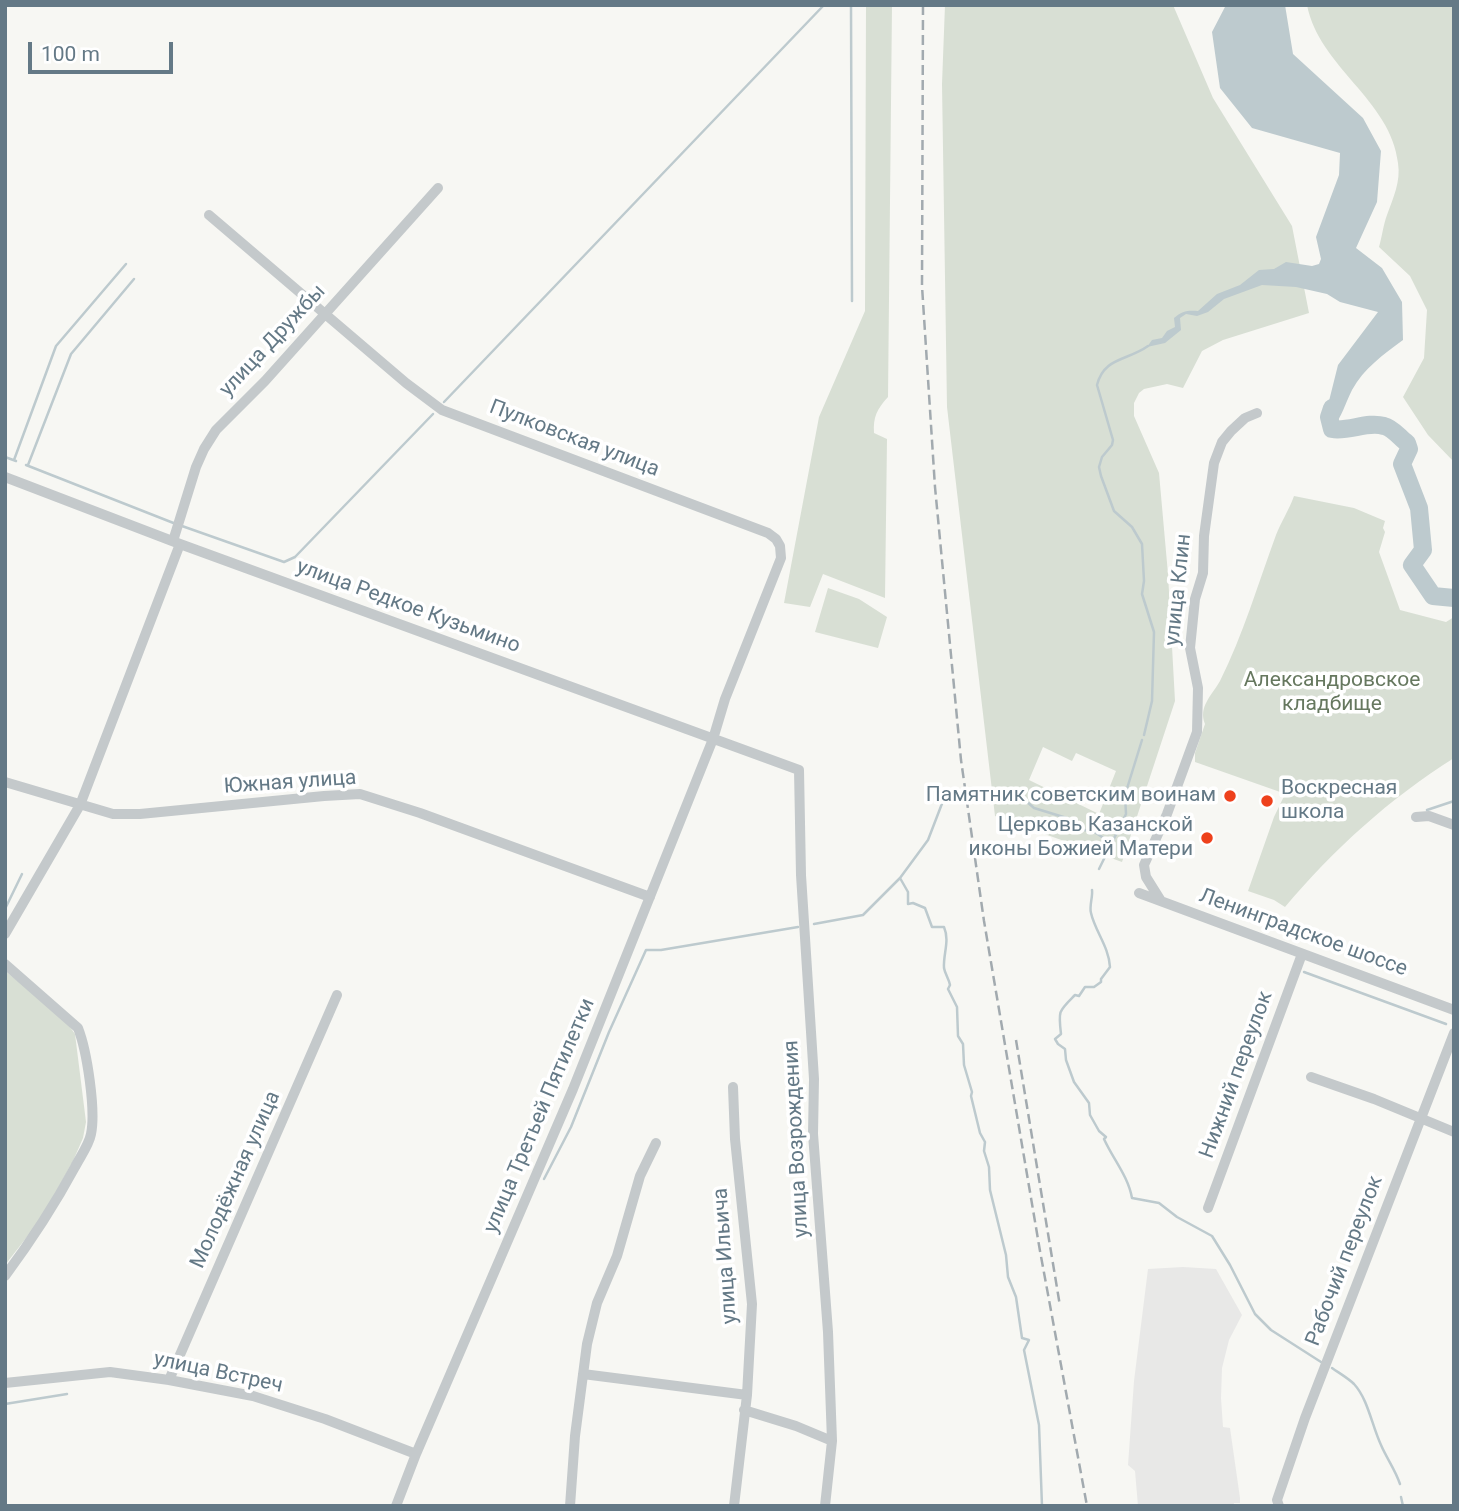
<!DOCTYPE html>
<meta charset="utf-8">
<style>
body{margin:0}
#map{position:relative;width:1459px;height:1511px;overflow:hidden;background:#f7f7f3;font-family:Roboto,sans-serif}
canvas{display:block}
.frame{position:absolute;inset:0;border:7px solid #647986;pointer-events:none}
.scale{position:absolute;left:28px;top:42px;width:145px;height:32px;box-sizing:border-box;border:4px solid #647986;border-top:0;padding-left:9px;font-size:21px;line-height:24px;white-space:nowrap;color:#647986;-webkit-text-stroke:5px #fff;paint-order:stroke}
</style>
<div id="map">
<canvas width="1459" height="1511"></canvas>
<div class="frame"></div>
<div class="scale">100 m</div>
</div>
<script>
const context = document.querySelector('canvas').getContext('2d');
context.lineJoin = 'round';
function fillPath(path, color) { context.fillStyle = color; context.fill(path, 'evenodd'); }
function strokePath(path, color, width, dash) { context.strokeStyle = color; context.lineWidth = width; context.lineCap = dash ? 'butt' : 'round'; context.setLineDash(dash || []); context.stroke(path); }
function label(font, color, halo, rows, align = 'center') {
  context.font = font + ' Roboto,sans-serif'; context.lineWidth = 7; context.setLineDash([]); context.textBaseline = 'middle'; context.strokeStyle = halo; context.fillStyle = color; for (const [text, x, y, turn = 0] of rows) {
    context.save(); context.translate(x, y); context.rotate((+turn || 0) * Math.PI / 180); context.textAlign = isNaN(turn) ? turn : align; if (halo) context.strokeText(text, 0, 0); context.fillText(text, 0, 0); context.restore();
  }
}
const built = new Path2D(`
 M1183,1267L1216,1269L1242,1315L1229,1340L1222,1368L1221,1398L1223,1427L1230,1428L1240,1498V1503H1234L1233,1506H1138L1135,1471L1128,1465L1134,1381L1148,1269Z`);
const green = new Path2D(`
 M866,5H892L888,397C877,409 873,417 874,433L887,439L885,598L823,574L810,607L784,603L819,417L865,311Z
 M945,5H1173L1213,98L1292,226L1309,313L1223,340L1202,351L1183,388L1167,384L1144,389L1139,393L1134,403V416L1159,473L1168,574L1175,701L1122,862L995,816L947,407L942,84ZM1043,747L1072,761L1076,753L1116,771L1099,814L1029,780Z
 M1307,5H1454V462L1428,435L1403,397L1424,358L1427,310L1410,276L1379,247C1382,237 1383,226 1387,215C1393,198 1401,182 1398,163C1391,100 1319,67 1307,5Z
 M1294,496L1354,508L1385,521L1383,528L1385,532L1379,552L1400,610L1446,622L1454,617V758C1389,799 1334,849 1285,907L1274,900L1248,891L1274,817L1287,790L1284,789L1283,793L1195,762V753L1205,724C1198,707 1212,695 1220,681C1243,635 1258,584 1276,535C1281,522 1289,510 1294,496Z
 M828,588L859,599L887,617L878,648L815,632Z
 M5,971L61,1015L75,1034L86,1122L83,1138L73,1161L41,1219L5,1265Z`);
const water = new Path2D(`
 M1226,5H1285L1293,54L1363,118L1381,151L1377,202L1356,248L1382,268L1402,302L1403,340C1383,355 1364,368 1352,390C1345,404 1342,417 1332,429L1324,421L1338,365L1378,312L1340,302L1327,294L1296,287L1262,285L1224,299L1208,312L1197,316L1186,314L1180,318L1181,330L1165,343L1147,347L1152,340L1162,338L1167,331L1175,327L1174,318C1182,311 1188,310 1198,311L1217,294L1240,285L1259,270L1274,269L1286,262L1312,266L1319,264L1321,259L1316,237L1339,175L1340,153L1252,128L1220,88L1212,32Z`);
const stream = new Path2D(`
 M851,5L852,301
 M444,402L824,5
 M5,457L16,461
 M14,460L56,346L126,264
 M26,465L176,524
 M28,465L71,354L134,279
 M182,526L284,562L295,557L433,414
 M1144,735L1152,701L1154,632L1142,594L1144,581L1142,544L1132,527L1114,511L1101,476L1099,467L1102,457L1112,445L1113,440L1097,385C1104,357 1127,361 1148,346
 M1427,810L1454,801
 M1099,869L1126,814L1125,795L1142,740
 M1092,890C1093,897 1089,906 1091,913C1095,931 1109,947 1110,967L1101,979V982L1094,987H1085L1079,996L1075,995C1059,1011 1058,1010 1061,1034L1055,1039L1058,1044L1065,1049L1066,1060L1074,1082L1089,1103L1090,1115L1099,1131L1106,1137L1104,1139C1113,1159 1128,1176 1132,1198L1159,1203L1177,1217L1212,1236L1230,1265L1255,1314L1271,1330L1321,1362
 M5,909L22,874
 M814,924L863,915L900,878
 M1304,972L1446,1024
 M544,1179L571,1127L609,1032L646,950H661L798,927
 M1332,1368C1339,1373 1348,1378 1354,1384C1368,1399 1372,1426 1381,1445C1387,1459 1395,1469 1400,1484
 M5,1404L67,1394
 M1401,1497L1403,1506
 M1042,1506L1039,1425L1024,1350L1029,1340L1022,1338L1016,1297L1008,1277L1006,1255L990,1190L989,1167L984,1151L985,1142L980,1133L971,1096L972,1092L964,1065L963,1044L958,1036L957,1007L948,989L950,985C949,979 945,974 944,968C943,954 950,941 944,927H932L925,908L913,903L908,904V892L900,878L928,840L943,801L950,796L997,794L1017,803L1026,801L1034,808L1070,819L1081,829L1096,833L1111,843`);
const river = new Path2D(`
 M1332,408L1329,417L1332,429C1349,432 1367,421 1384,426C1393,428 1400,438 1407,443L1409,449L1402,464L1419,508L1423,550L1412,565L1433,596L1454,598`);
const minor = new Path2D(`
 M209,215L406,383L442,410L768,533L776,539L780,546L781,558L725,699L713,739L573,1089L416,1454L396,1506
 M5,477L180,544L799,770L801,875L814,1079L813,1134L828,1332L832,1441L825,1506
 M173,541L196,467L204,449L216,430L265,381L438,188
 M5,782L113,814H140L324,796L360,794L420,813L650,897
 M1416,817L1429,816L1454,825
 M1139,893L1454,1010
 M1161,901L1146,877L1144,865L1167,814L1197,732L1198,688L1190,648L1195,599L1203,573L1204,536L1214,463L1222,442L1231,431L1245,418L1257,413
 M5,934L80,805L180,544
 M5,964L78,1028C87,1051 96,1110 91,1134C89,1145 80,1157 75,1167C54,1206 31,1241 5,1276
 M1311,1077L1374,1099L1454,1132
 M733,1087L735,1139L752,1304L747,1395L734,1506
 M1208,1208L1302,954
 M583,1374L747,1395
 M169,1380L337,995
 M5,1383L110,1372L169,1380L253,1396L325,1419L416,1454
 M744,1410L796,1426L832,1441
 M570,1506L575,1436L587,1344L597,1303L617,1256L640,1176L656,1143
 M1279,1506L1277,1500L1305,1418L1454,1033`);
const rail = new Path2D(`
 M923,5L922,286L935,487L961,760L984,921L1040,1251L1087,1506
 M1016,1040L1060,1306`);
const markers = [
 [1230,796,7,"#ee411c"],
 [1267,801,7,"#ee411c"],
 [1207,838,7,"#ee411c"]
];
const streetNames = [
 ["улица Дружбы",273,341,-47],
 ["Пулковская улица",574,439,21],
 ["улица Клин",1179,590,-84],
 ["улица Редкое Кузьмино",408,607,20],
 ["Южная улица",290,783,-4],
 ["Ленинградское шоссе",1303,933,20],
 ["Нижний переулок",1237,1075,-70],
 ["улица Третьей Пятилетки",540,1116,-67],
 ["улица Возрождения",797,1139,-93],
 ["Молодёжная улица",236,1180,-66],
 ["улица Ильича",726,1256,-94],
 ["Рабочий переулок",1345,1261,-69],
 ["улица Встреч",218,1373,12]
];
const parkNames = [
 ["Александровское",1332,681],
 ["кладбище",1332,705]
];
const poiNames = [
 ["Воскресная",1281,789,"left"],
 ["школа",1281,813,"left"],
 ["Памятник советским воинам",1216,796],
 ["Церковь Казанской",1193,826],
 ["иконы Божией Матери",1193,850]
];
fillPath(built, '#e8e8e7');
fillPath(green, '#d8dfd4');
fillPath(water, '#bdcace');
strokePath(stream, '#bdcace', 2.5);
strokePath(river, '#bdcace', 18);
strokePath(minor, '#c4c9cb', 10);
strokePath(rail, '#a2aaaf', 2.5, [10, 5]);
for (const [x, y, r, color] of markers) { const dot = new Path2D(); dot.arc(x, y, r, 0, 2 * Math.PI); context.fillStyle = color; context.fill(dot); strokePath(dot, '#fff', 2.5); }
label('21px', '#647986', '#fff', streetNames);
label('21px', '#66785f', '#fff', parkNames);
label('21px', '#647986', '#fff', poiNames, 'right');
</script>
